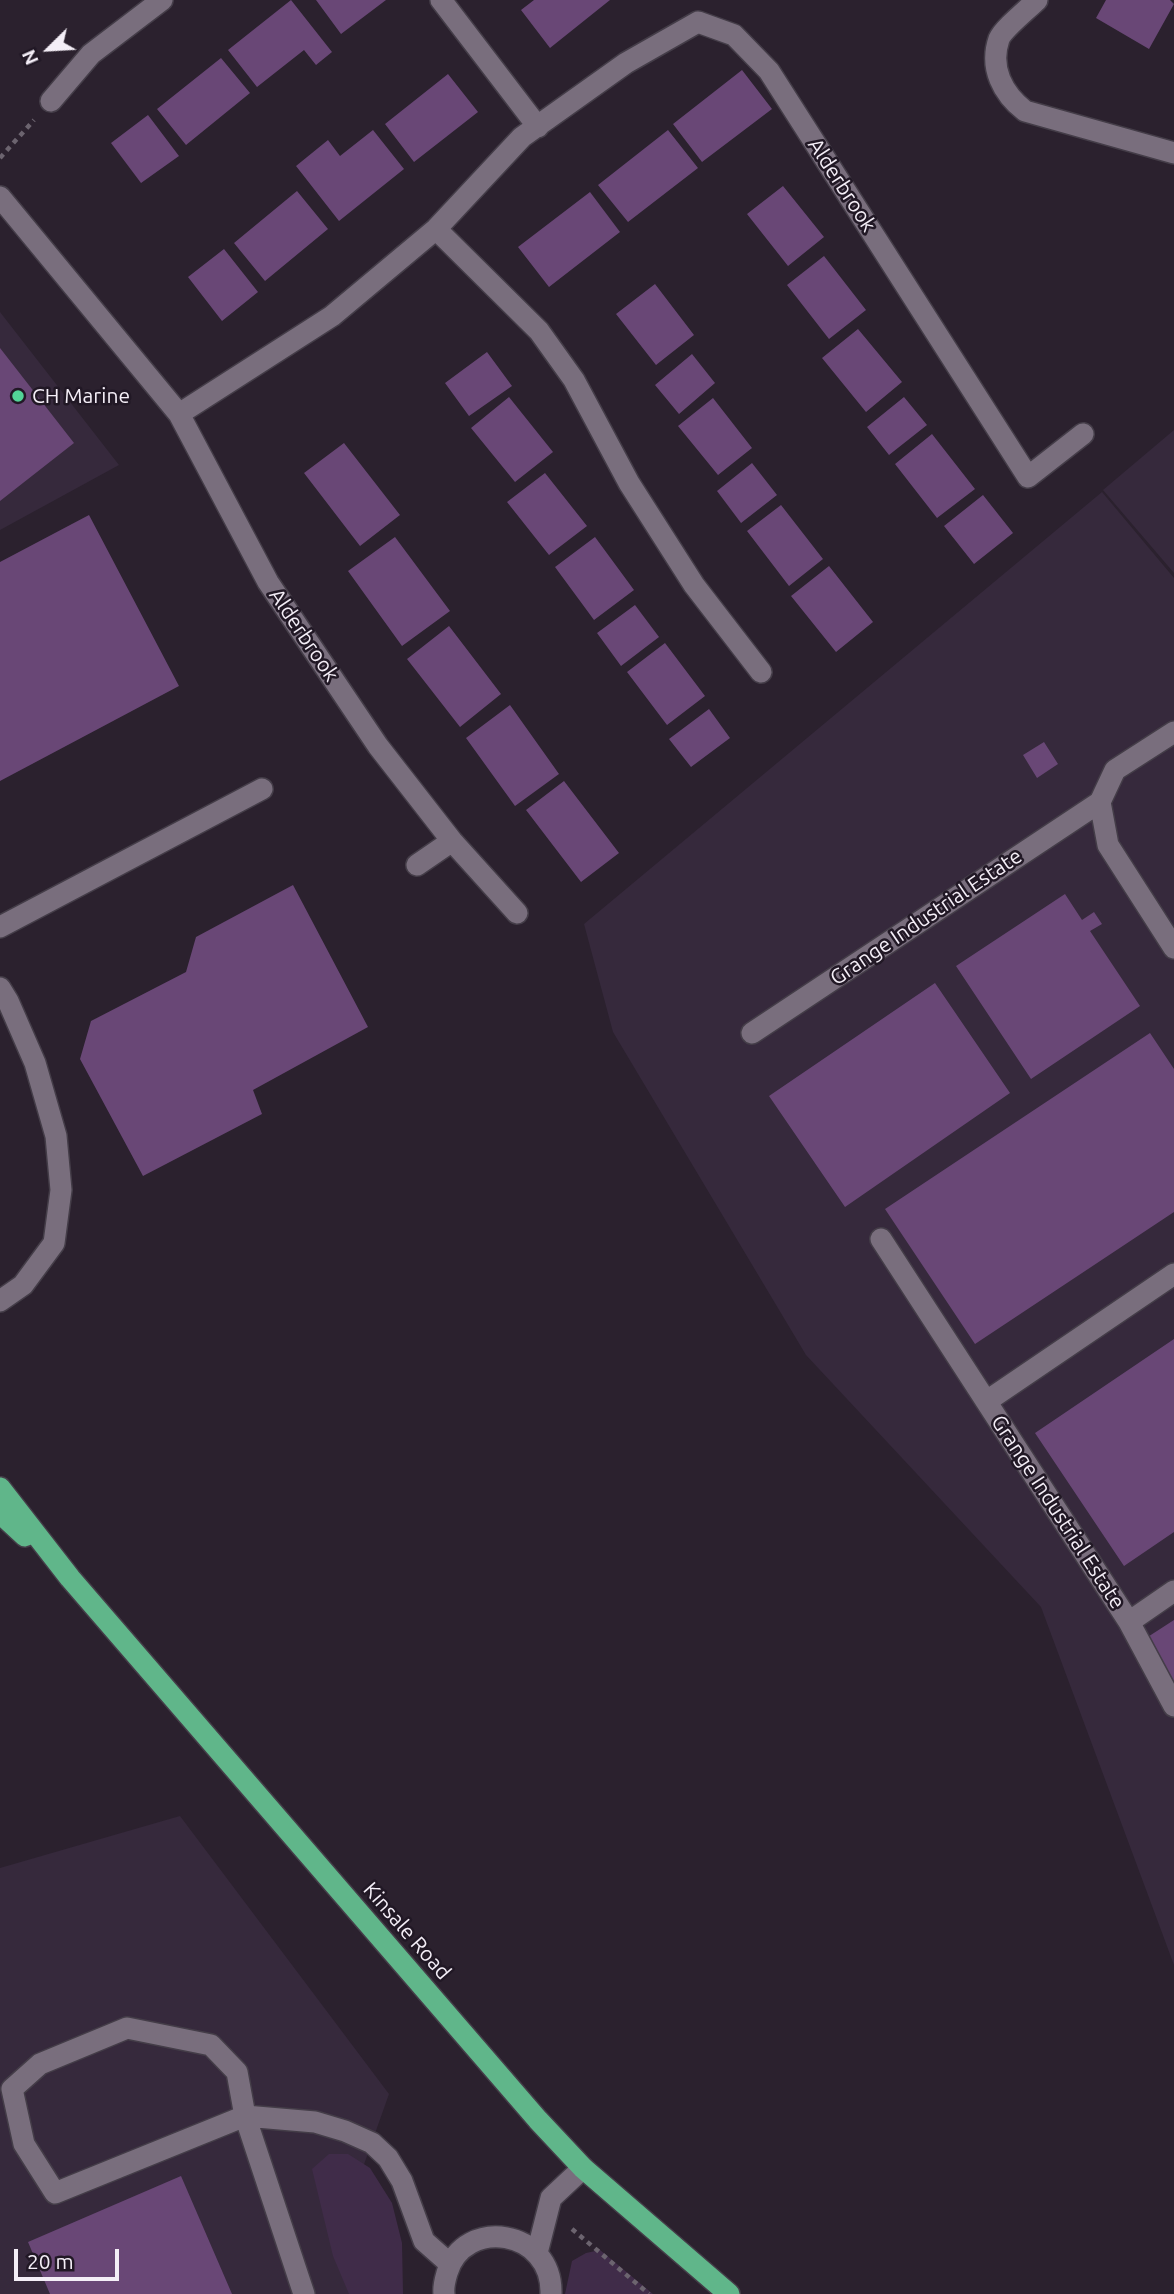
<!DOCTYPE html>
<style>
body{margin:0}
#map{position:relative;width:1174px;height:2294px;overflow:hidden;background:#2b212e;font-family:Ubuntu,sans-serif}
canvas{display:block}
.north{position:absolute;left:14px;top:14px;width:70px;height:70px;-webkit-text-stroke:5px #211825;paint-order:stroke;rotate:246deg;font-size:19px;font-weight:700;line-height:28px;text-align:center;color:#f4eef7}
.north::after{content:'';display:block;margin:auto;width:24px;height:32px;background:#f4eef7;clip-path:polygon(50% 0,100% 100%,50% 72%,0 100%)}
.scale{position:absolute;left:14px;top:2249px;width:105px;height:32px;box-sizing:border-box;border:4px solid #f4eef7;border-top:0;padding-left:9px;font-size:21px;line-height:24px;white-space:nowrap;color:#f4eef7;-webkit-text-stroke:5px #211825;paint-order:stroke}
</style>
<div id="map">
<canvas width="1174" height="2294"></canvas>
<div class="north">N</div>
<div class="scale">20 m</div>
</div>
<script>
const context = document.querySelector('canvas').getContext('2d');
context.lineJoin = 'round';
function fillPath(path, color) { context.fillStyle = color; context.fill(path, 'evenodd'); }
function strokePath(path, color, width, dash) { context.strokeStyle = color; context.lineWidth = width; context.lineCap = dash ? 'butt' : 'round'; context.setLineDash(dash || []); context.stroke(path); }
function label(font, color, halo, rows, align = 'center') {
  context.font = font + ' Ubuntu,sans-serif'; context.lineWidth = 5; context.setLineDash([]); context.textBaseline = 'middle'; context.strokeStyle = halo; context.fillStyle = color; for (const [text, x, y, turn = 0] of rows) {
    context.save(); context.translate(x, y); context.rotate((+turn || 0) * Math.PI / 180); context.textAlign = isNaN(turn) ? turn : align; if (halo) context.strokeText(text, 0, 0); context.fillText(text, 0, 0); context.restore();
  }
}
const built = new Path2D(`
 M0,312L119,465L0,530Z
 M1174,430V573L1103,490Z
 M1102,492L1174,578V1965L1041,1607L806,1355L613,1032L584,924Z
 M180,1816L389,2094L351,2201L380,2294H0V1868Z`);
const green = new Path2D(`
 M329,2154H348L370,2168L392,2203L402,2243L403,2294H349L333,2256L312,2169Z
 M600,2250L653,2294H565L572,2261L586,2253Z`);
const building = new Path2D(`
 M291,0L332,52L316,65L304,50L257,87L228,50Z
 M316,0H386L341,34Z
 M534,0H610L550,48L521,10Z
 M1106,0H1170L1174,4L1149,49L1096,18Z
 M221,58L250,93L186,145L157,109Z
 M742,70L772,109L702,162L673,124Z
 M448,74L478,112L414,162L385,124Z
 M148,115L179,156L141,183L111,143Z
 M373,130L404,169L339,221L296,166L328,140L340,156Z
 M668,130L698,168L628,222L598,185Z
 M783,186L824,237L788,266L747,214Z
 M297,191L328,229L265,281L234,243Z
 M590,192L620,232L549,287L518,247Z
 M224,249L258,292L222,321L188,277Z
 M824,256L866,310L829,339L787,285Z
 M655,284L694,335L656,365L616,314Z
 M858,329L902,382L866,412L822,358Z
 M0,348L74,443L0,501Z
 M487,352L512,386L469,416L445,383Z
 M692,354L715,383L679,414L655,385Z
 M509,397L553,452L515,482L471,428Z
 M904,397L927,425L889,455L867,427Z
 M713,398L752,448L718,475L678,426Z
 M932,434L975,489L937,518L895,464Z
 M344,443L400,515L360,546L304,473Z
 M752,463L777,495L741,523L717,491Z
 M545,473L587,526L549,555L507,502Z
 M983,495L1013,533L974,564L944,526Z
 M781,505L823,559L789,586L747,531Z
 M89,515L179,686L0,781V562Z
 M395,537L450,611L402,646L348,571Z
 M595,537L634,590L594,620L555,567Z
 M829,566L873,622L836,652L791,596Z
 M635,605L659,637L621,666L597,633Z
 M449,626L501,694L460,727L407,659Z
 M665,643L705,696L667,725L627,672Z
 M510,705L559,774L515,806L466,738Z
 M709,709L730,738L691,767L669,739Z
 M1044,742L1058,764L1037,778L1023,755Z
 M564,781L619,853L581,882L526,810Z
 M293,885L368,1027L253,1090L262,1114L143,1176L80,1059L91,1021L186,972L196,937Z
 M1065,894L1082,920L1094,912L1102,924L1090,931L1140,1006L1031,1079L956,966Z
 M935,983L1010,1093L845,1207L769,1096Z
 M1150,1033L1174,1069V1212L975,1344L885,1209Z
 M1174,1339V1532L1124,1566L1035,1433Z
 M1174,1620V1688L1140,1642Z
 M181,2176L232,2294H50L28,2242Z`);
const path = new Path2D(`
 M0,158L34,120
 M572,2229L649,2294`);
const minor = new Path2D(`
 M441,0L538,127
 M1037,0C1028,9 1003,29 999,39C989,68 1003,94 1025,111L1174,153
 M51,101L91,54L162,0
 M0,197L179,414L268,582L378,746L452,841L517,913
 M436,229L539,331L574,380L629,483L694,585L761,672
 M179,414L332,316L436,229L522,137L626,63L698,22L734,35L769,71L1028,477L1083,434
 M1174,732L1115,770L1100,802L1108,845L1174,948
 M417,865L452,841
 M0,927L262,789
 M0,988L8,1001L35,1063L56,1136L61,1190L54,1243L23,1285L0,1301
 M752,1033L1100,802
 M881,1239L1129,1622L1174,1706
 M987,1401L1174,1274
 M1129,1622L1174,1591
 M537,2253L551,2198L583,2168
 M304,2294L245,2116L237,2072L211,2045L127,2028L40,2064L12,2089L24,2144L55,2193L245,2116L315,2122L345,2131L372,2143L388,2158L402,2181L424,2241L450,2264
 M444,2294C443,2286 445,2280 447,2273C464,2216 553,2229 551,2294`);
const highway = new Path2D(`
 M0,1488L70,1578L538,2120L583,2168L729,2294
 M0,1513L25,1536`);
const markers = [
 [18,396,7,"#52d397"]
];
const streetNames = [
 ["Alderbrook",842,185,57],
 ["Alderbrook",304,635,56],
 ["Grange Industrial Estate",926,917,-34],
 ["Grange Industrial Estate",1058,1512,57],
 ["Kinsale Road",407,1931,49]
];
const poiNames = [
 ["CH Marine",32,396]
];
fillPath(built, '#36293c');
fillPath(green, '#402c49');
fillPath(building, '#694776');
strokePath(minor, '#443d48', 24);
strokePath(highway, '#443d48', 24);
strokePath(path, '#6c646f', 4.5, [5, 5]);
strokePath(minor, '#796e7d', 21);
strokePath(highway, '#60b68a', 21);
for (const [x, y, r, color] of markers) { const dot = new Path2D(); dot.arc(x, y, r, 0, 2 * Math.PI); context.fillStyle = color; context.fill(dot); strokePath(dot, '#211825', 2.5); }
label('21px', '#f4eef7', '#211825', streetNames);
label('21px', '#f4eef7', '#211825', poiNames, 'left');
</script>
